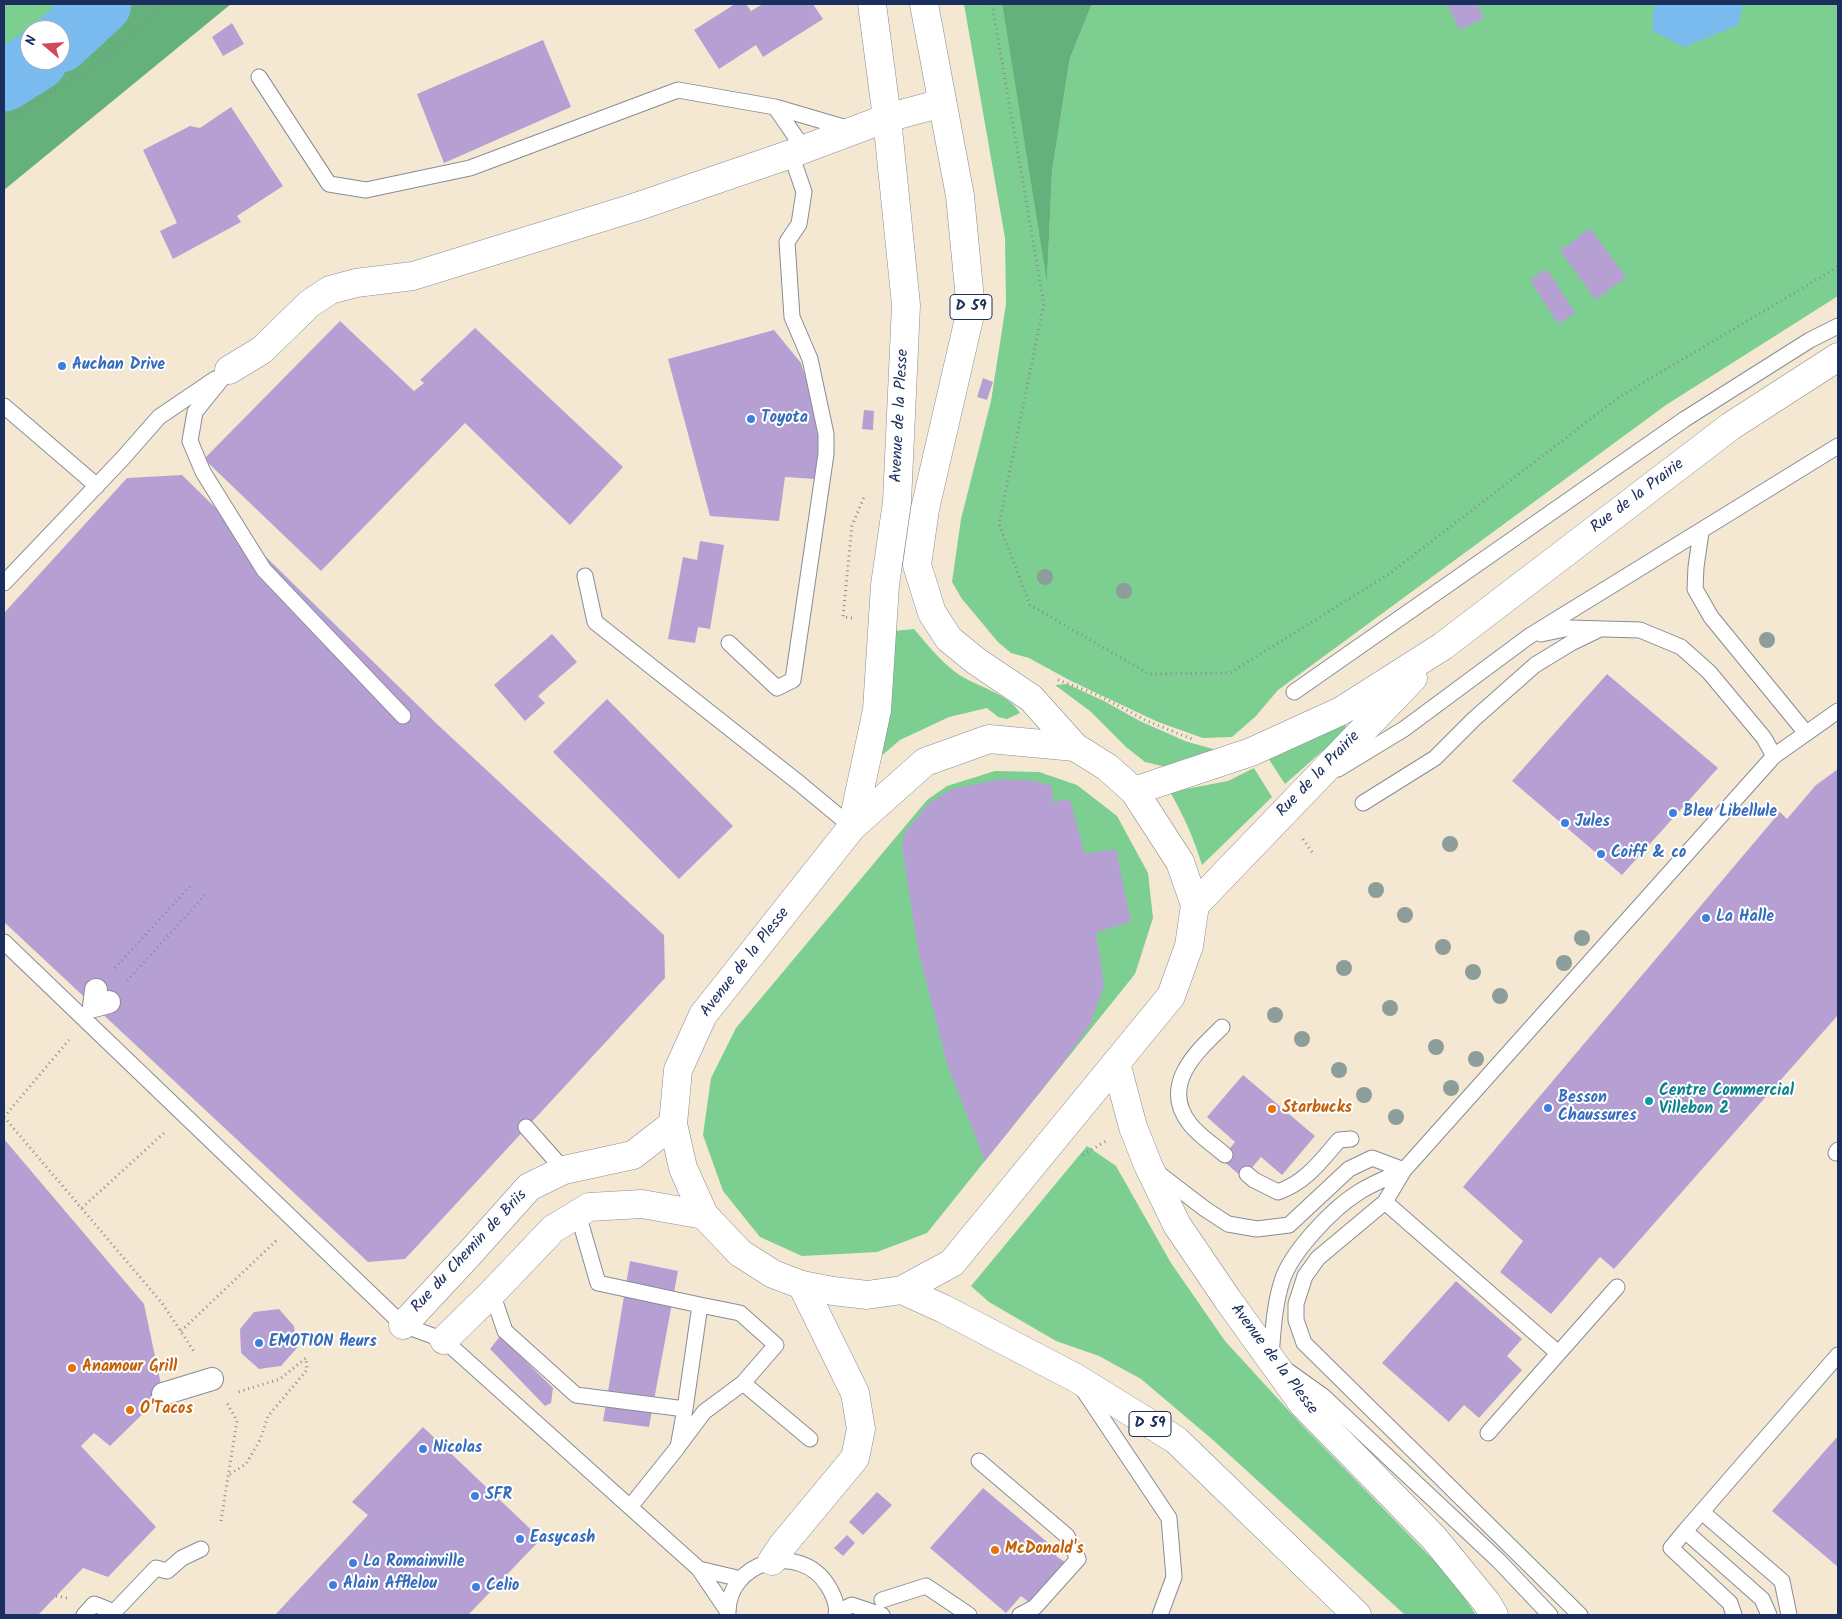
<!DOCTYPE html>
<style>
body{margin:0}
#map{position:relative;width:1842px;height:1619px;overflow:hidden;background:#f5e8d2;font-family:Kalam,sans-serif}
canvas{display:block}
.frame{position:absolute;inset:0;border:5px solid #1b2f5e;pointer-events:none}
.north{position:absolute;left:20px;top:20px;width:50px;height:50px;box-sizing:border-box;background:#fff;border:1px solid #a4acbf;border-radius:50%;rotate:288deg;font-size:14px;font-weight:700;line-height:20px;text-align:center;color:#1b2f5e}
.north::after{content:'';display:block;margin:auto;width:18px;height:22px;background:#d1495b;clip-path:polygon(50% 0,100% 100%,50% 72%,0 100%)}
</style>
<div id="map">
<canvas width="1842" height="1619"></canvas>
<div class="frame"></div>
<div class="north">N</div>
</div>
<script>
const context = document.querySelector('canvas').getContext('2d');
context.lineJoin = 'round';
function fillPath(path, color) { context.fillStyle = color; context.fill(path, 'evenodd'); }
function strokePath(path, color, width, dash) { context.strokeStyle = color; context.lineWidth = width; context.lineCap = dash ? 'butt' : 'round'; context.setLineDash(dash || []); context.stroke(path); }
function label(font, color, halo, rows, align = 'center') {
  context.font = font + ' Kalam,sans-serif'; context.lineWidth = 4; context.setLineDash([]); context.textBaseline = 'middle'; context.strokeStyle = halo; context.fillStyle = color; for (const [text, x, y, turn = 0] of rows) {
    context.save(); context.translate(x, y); context.rotate((+turn || 0) * Math.PI / 180); context.textAlign = isNaN(turn) ? turn : align; if (halo) context.strokeText(text, 0, 0); context.fillText(text, 0, 0); context.restore();
  }
}
const green = new Path2D(`
 M4,4H66L33,30H30V32L4,53Z
 M964,4H1002L1047,279L1052,172L1070,58L1092,4H1838V296L1666,405L1278,690L1256,716L1232,737L1203,738L1158,722L1071,681L1029,658L1011,653L998,642L962,599L952,582L961,519L991,401L1006,304L1005,238Z
 M914,629C927,644 941,662 958,674C977,687 1008,693 1020,713L1007,719L998,717L987,708L949,717L900,740L873,763L887,712L895,657L894,631Z
 M1067,684L1104,701L1140,721L1185,741L1220,751L1166,767L1145,762L1126,747L1090,711L1055,685Z
 M1344,723L1346,726L1343,733L1285,784L1268,758Z
 M1254,768L1272,797L1202,865C1194,839 1184,816 1170,792L1228,781Z
 M995,771L1039,772L1077,785L1117,816L1148,873L1153,918L1135,974L927,1233L877,1252L802,1256L760,1237L723,1191L703,1135L711,1078L736,1028L927,800L947,786Z
 M1087,1146L1116,1166L1171,1263L1225,1341L1301,1424L1451,1578L1476,1615H1405L1213,1440L1141,1379L1099,1356L1056,1341L989,1302L971,1286Z`);
const forest = new Path2D(`
 M66,4H231L4,190V53L30,32V60H60V30H33Z
 M1002,4H1092L1070,58L1052,172L1047,282Z`);
const water = new Path2D(`
 M1657,4H1743L1738,25L1684,47L1653,31V9Z`);
const river = new Path2D(`
 M60,42L101,4
 M4,81L37,60`);
const building = new Path2D(`
 M735,4H746L751,11L763,4H813L823,19L763,57L756,45L719,69L694,30Z
 M1447,4H1477L1484,18L1460,30Z
 M232,23L244,44L223,56L212,37Z
 M543,40L571,107L444,163L417,94Z
 M231,107L283,186L237,216L241,222L173,259L160,231L177,223L143,150L190,126L200,128Z
 M1590,228L1626,277L1596,300L1560,251Z
 M1547,269L1575,313L1558,324L1530,280Z
 M340,321L414,391L424,383L420,380L475,328L623,467L570,525L465,423L321,571L204,459Z
 M774,330L801,363L812,398L823,440L815,479L785,477L779,521L710,516L668,359Z
 M983,378L993,382L987,400L977,397Z
 M864,410L874,411L873,430L862,429Z
 M182,475L438,725L664,935L665,978L405,1259L368,1262L4,922V613L127,478Z
 M700,541L724,545L710,629L698,627L695,643L668,639L683,557L697,560Z
 M552,634L577,662L538,696L545,703L525,721L494,685Z
 M1607,674L1718,768L1622,875L1512,781Z
 M607,699L733,826L679,879L553,752Z
 M1838,769V1015L1614,1269L1600,1257L1551,1314L1500,1272L1523,1241L1463,1187L1780,812L1787,819L1816,785Z
 M1001,779L1035,781L1052,786L1053,802L1070,799L1085,854L1116,849L1131,922L1096,932L1104,985L1091,1023L1063,1063L985,1161L948,1067L918,950L902,846L904,834L928,804L952,789Z
 M1243,1075L1315,1136L1282,1175L1261,1157L1243,1178L1221,1159L1235,1142L1207,1117Z
 M4,1139L144,1304L163,1394L110,1446L94,1433L81,1446L156,1527L108,1577L83,1568L38,1615H4Z
 M630,1261L678,1271L649,1427L603,1421Z
 M1456,1281L1522,1339L1507,1356L1522,1370L1479,1418L1464,1405L1449,1422L1382,1363Z
 M279,1309L294,1326L297,1348L281,1366L259,1369L241,1353L240,1329L254,1312Z
 M500,1336L553,1388L551,1403L545,1406L490,1349Z
 M423,1427L541,1539L468,1615H275L368,1515L352,1502Z
 M1838,1436V1567L1772,1511Z
 M983,1488L1059,1552L1056,1556L1071,1566L1035,1607L1021,1596L1006,1613L930,1548Z
 M877,1492L892,1505L863,1535L849,1522Z
 M847,1535L855,1543L843,1556L834,1548Z`);
const path = new Path2D(`
 M992,4L1044,304L999,524L1030,605L1149,674L1230,673L1389,574L1619,397L1838,267
 M4,123L107,57L163,4
 M852,618L843,617L852,526L864,497
 M1058,680L1098,695L1147,721L1192,739
 M1303,839L1314,855
 M115,968L192,884
 M127,981L205,895
 M4,1117L162,1303L195,1353
 M4,1117L69,1040
 M1083,1155L1106,1141
 M82,1208L165,1132
 M181,1331L278,1239
 M230,1474L246,1464L260,1440L268,1416L307,1370L306,1358L280,1379L238,1392
 M221,1521L237,1421L227,1403
 M56,1596L67,1598`);
const service = new Path2D(`
 M259,77L329,184L366,190L470,168L678,90L775,107L850,129
 M775,107L804,149
 M229,370L195,412L190,441L203,472L264,570L403,716
 M4,406L97,486
 M1701,532L1696,567L1695,589L1711,617L1806,733
 M585,576L595,622L799,783L852,827
 M4,583L123,458L159,417L215,379
 M1541,634L1570,628L1640,630L1681,647L1709,672L1764,738L1774,756
 M729,643L777,688L793,680L826,454V434L810,359L792,317L787,242L799,224L804,192L791,154
 M1294,692L1685,419L1810,340L1838,326
 M1338,769L1404,729L1528,637L1838,446
 M1363,803L1435,758L1474,719L1535,665L1571,643L1598,630
 M4,942L403,1325L444,1340L699,1569L728,1612
 M1222,1027C1195,1053 1160,1086 1190,1124C1199,1136 1214,1145 1225,1155
 M526,1127L564,1170
 M1836,1153L1838,1150
 M1158,1173L1205,1209L1228,1224L1257,1229L1289,1225L1349,1169L1372,1158L1404,1170
 M1247,1174L1254,1180L1278,1192C1306,1182 1320,1162 1339,1140L1351,1139
 M1385,1202L1558,1353
 M578,1214L598,1283L700,1305L685,1409
 M492,1293L505,1331L576,1395L685,1409L678,1447L630,1507
 M1271,1357C1273,1332 1274,1306 1282,1281C1291,1252 1333,1208 1359,1192C1373,1183 1390,1177 1404,1170
 M1288,1371L1323,1396L1499,1561L1550,1615
 M743,1383L810,1439
 M1082,1388L1169,1518L1174,1577L1160,1615
 M1488,1433L1617,1287
 M680,1444L704,1412L743,1383L776,1345L740,1313L700,1305
 M979,1461L1067,1536L1078,1559L1035,1607L1020,1615
 M1702,1512L1782,1581L1789,1615
 M1685,1531L1671,1548L1730,1603L1734,1615
 M699,1569L741,1579
 M882,1600L926,1586L969,1615
 M837,1612L852,1605L882,1615
 M84,1615L94,1604L114,1612L156,1568L167,1571L182,1558L201,1549
 M728,1615C726,1561 800,1540 828,1586C833,1594 838,1605 836,1615
 M1580,1615L1304,1343L1296,1320V1304L1305,1276L1318,1258L1385,1202L1404,1170L1774,756L1838,711
 M1769,1615L1762,1599L1685,1531L1838,1355`);
const pedestrian = new Path2D(`
 M96,990L94,1006L109,1002
 M163,1394L212,1379`);
const minor = new Path2D(`
 M229,370L262,350L309,304L330,290L356,283L413,276L636,207L791,154L887,118L942,103
 M403,1325L470,1253L529,1187L564,1170L633,1155L673,1124
 M444,1340L492,1293L553,1229L589,1207L642,1204L704,1215
 M772,1561L782,1546L855,1458L861,1429L855,1393L802,1285`);
const tertiary = new Path2D(`
 M1134,791L1251,752L1341,711L1443,646L1731,426L1838,357
 M1195,905L1413,678`);
const primary = new Path2D(`
 M924,4L960,196L971,310L925,509L917,565L932,613L949,639L976,661L1031,698L1075,747
 M989,739L1075,747L1107,767L1134,791L1180,862L1195,905L1189,946L1171,996L952,1263L902,1290L867,1295L833,1291L802,1285L773,1274L740,1253L704,1215L683,1168L673,1124L678,1070L703,1015L852,827L925,762Z
 M852,827L877,710L885,585L897,502L906,305L887,118L872,4
 M1116,1063L1133,1127L1148,1165L1177,1225L1228,1300L1303,1404L1434,1538L1487,1603L1494,1615
 M902,1290L944,1309L1076,1378L1176,1440L1357,1615`);
const trees = [
 [1045,577],
 [1124,591],
 [1767,640],
 [1450,844],
 [1376,890],
 [1405,915],
 [1582,938],
 [1443,947],
 [1564,963],
 [1344,968],
 [1473,972],
 [1500,996],
 [1390,1008],
 [1275,1015],
 [1302,1039],
 [1436,1047],
 [1476,1059],
 [1339,1070],
 [1451,1088],
 [1364,1095],
 [1396,1117]
];
const markers = [
 [62,366,5,"#3f7fe0"],
 [751,419,5,"#3f7fe0"],
 [1673,813,5,"#3f7fe0"],
 [1565,823,5,"#3f7fe0"],
 [1601,854,5,"#3f7fe0"],
 [1706,918,5,"#3f7fe0"],
 [1649,1101,5,"#0f9aa8"],
 [1548,1108,5,"#3f7fe0"],
 [1272,1109,5,"#e8710a"],
 [259,1343,5,"#3f7fe0"],
 [72,1368,5,"#e8710a"],
 [130,1410,5,"#e8710a"],
 [423,1449,5,"#3f7fe0"],
 [475,1496,5,"#3f7fe0"],
 [520,1539,5,"#3f7fe0"],
 [995,1550,5,"#e8710a"],
 [353,1563,5,"#3f7fe0"],
 [333,1585,5,"#3f7fe0"],
 [476,1587,5,"#3f7fe0"]
];
const shields = [
 [971,307,42],
 [1150,1424,42]
];
const shieldNames = [
 ["D 59",971,307],
 ["D 59",1150,1424]
];
const shopNames = [
 ["Auchan Drive",72,366],
 ["Toyota",761,419],
 ["Bleu Libellule",1683,813],
 ["Jules",1575,823],
 ["Coiff & co",1611,854],
 ["La Halle",1716,918],
 ["Besson",1558,1099],
 ["Chaussures",1558,1117],
 ["EMOTION fleurs",269,1343],
 ["Nicolas",433,1449],
 ["SFR",485,1496],
 ["Easycash",530,1539],
 ["La Romainville",363,1563],
 ["Alain Afflelou",343,1585],
 ["Celio",486,1587]
];
const streetNames = [
 ["Avenue de la Plesse",901,416,-87],
 ["Rue de la Prairie",1638,497,-37],
 ["Rue de la Prairie",1319,775,-46],
 ["Avenue de la Plesse",746,963,-52],
 ["Rue du Chemin de Briis",470,1252,-47],
 ["Avenue de la Plesse",1273,1360,53]
];
const cultureNames = [
 ["Centre Commercial",1659,1092],
 ["Villebon 2",1659,1110]
];
const foodNames = [
 ["Starbucks",1282,1109],
 ["Anamour Grill",82,1368],
 ["O'Tacos",140,1410],
 ["McDonald's",1005,1550]
];
fillPath(green, '#7cce91');
fillPath(forest, '#65b17b');
fillPath(water, '#7abbef');
strokePath(river, '#7abbef', 61);
fillPath(building, '#b6a0d3');
strokePath(service, '#888c98', 17);
strokePath(pedestrian, '#888c98', 24);
strokePath(minor, '#888c98', 29);
strokePath(tertiary, '#888c98', 29);
strokePath(primary, '#888c98', 29);
strokePath(path, '#888c98', 3, [1, 4]);
strokePath(service, '#fff', 15);
strokePath(pedestrian, '#fff', 22);
strokePath(minor, '#fff', 28);
strokePath(tertiary, '#fff', 28);
strokePath(primary, '#fff', 28);
context.fillStyle = '#8d9d9a';
for (const [x, y] of trees) { context.beginPath(); context.arc(x, y, 8, 0, 2 * Math.PI); context.fill(); }
for (const [x, y, r, color] of markers) { const dot = new Path2D(); dot.arc(x, y, r, 0, 2 * Math.PI); context.fillStyle = color; context.fill(dot); strokePath(dot, '#fff', 2); }
for (const [x, y, w] of shields) { const box = new Path2D(); box.roundRect(x - w / 2, y - 12.5, w, 25, 4); context.fillStyle = '#fff'; context.fill(box); strokePath(box, '#1b2f5e', 1); }
label('bold 15px', '#1b2f5e', null, shieldNames);
label('bold 16px', '#366cbe', '#fff', shopNames, 'left');
label('16px', '#1b2f5e', '#fff', streetNames);
label('bold 16px', '#0d838f', '#fff', cultureNames, 'left');
label('bold 16px', '#c56008', '#fff', foodNames, 'left');
</script>
